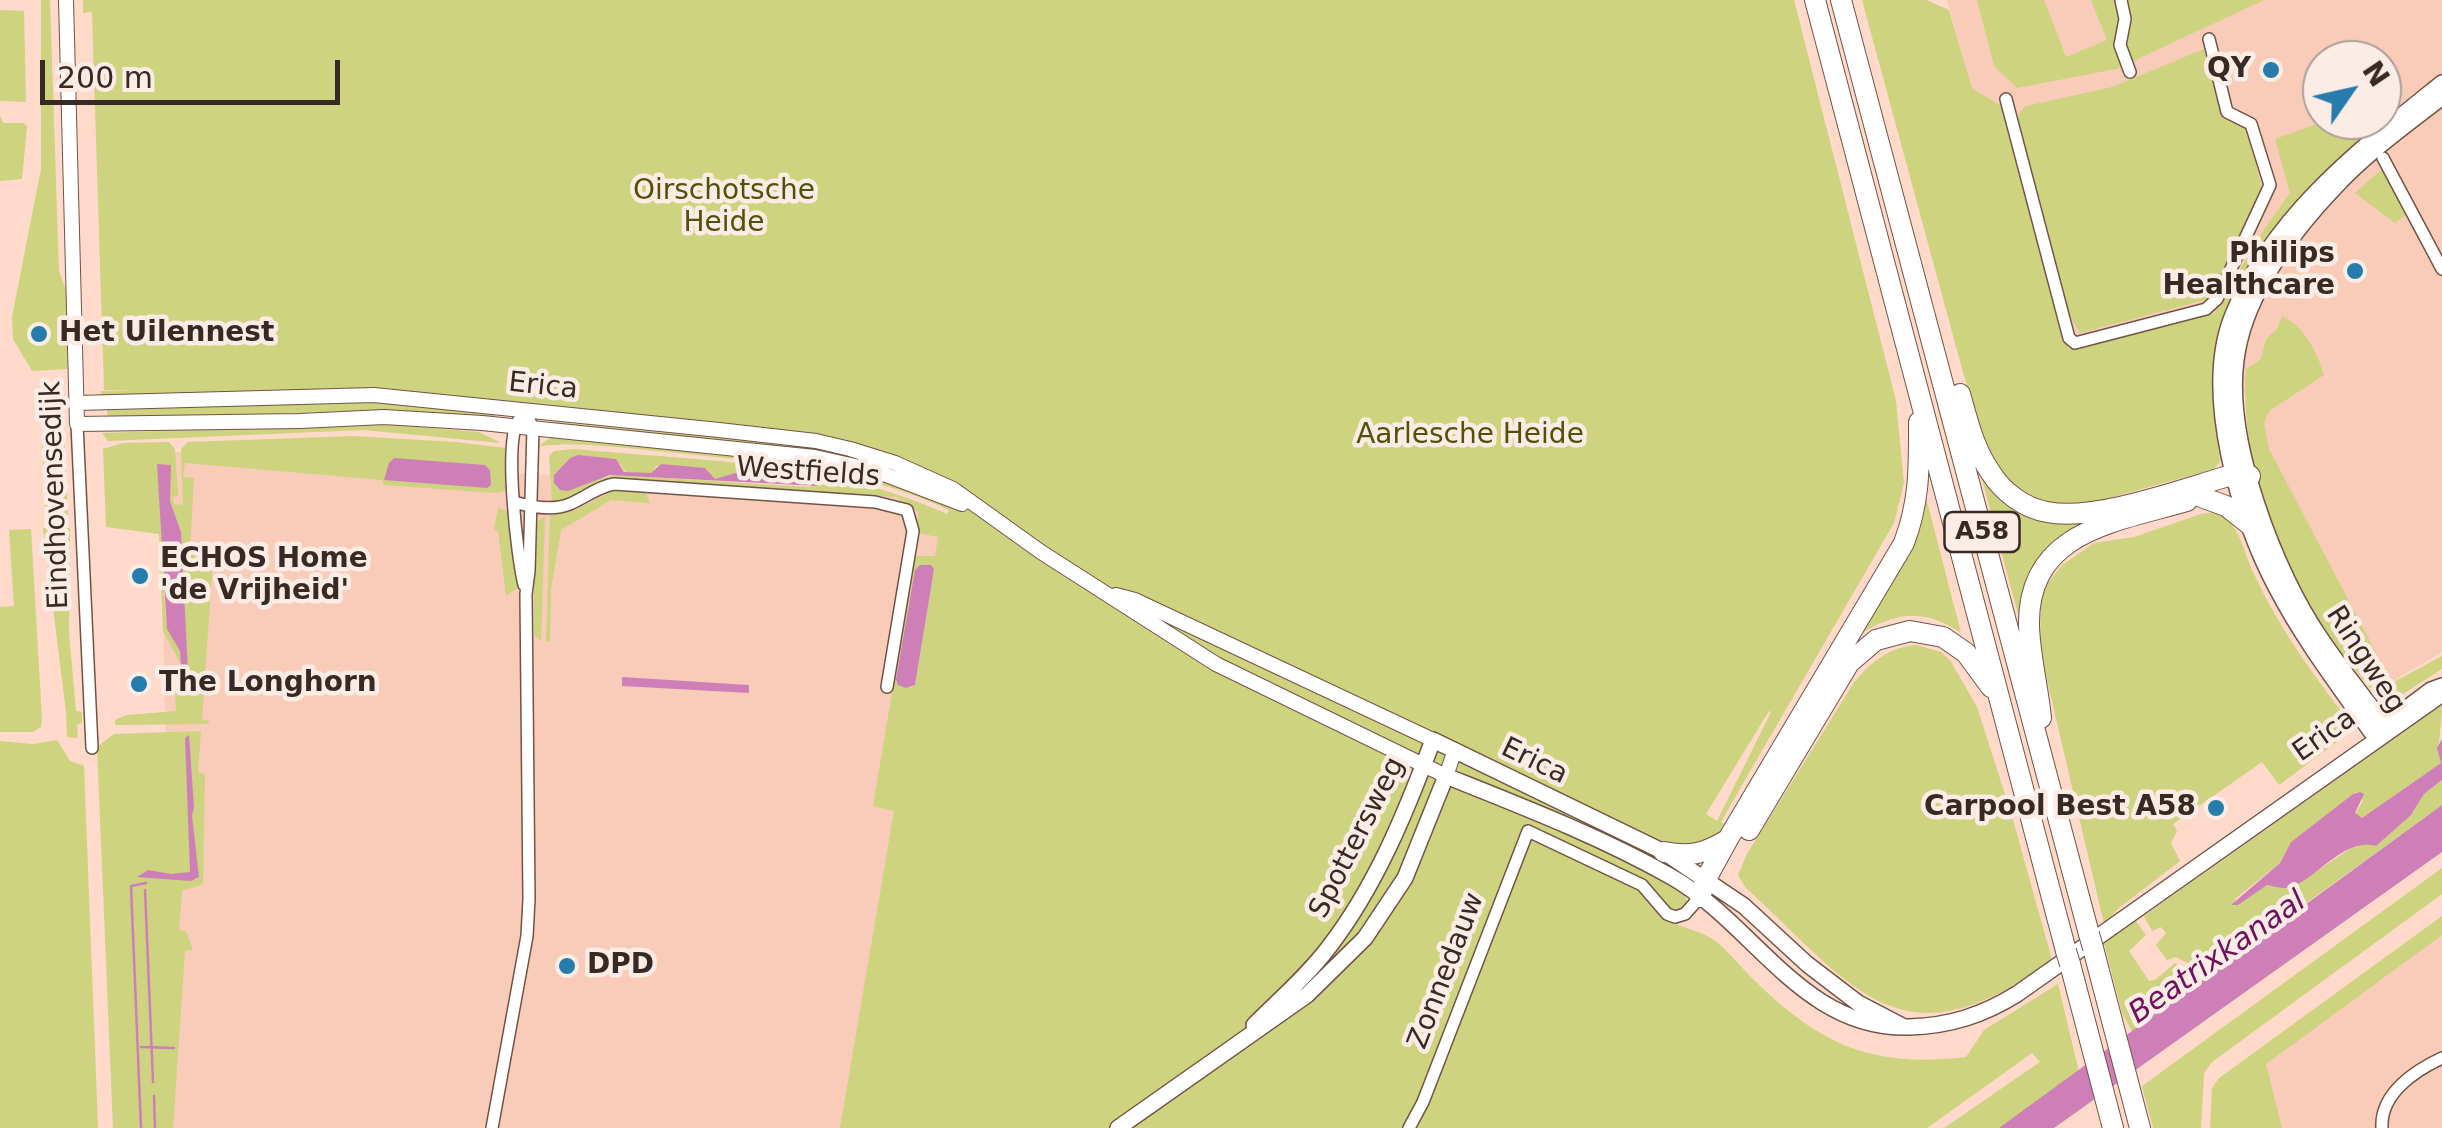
<!DOCTYPE html>
<style>
body{margin:0}
#map{position:relative;width:2442px;height:1128px;overflow:hidden;background:#ffd9c9;font-family:"DejaVu Sans",sans-serif}
canvas{display:block}
.north{position:absolute;left:2302px;top:40px;width:100px;height:100px;box-sizing:border-box;background:#fbece5;border:2px solid #ad9e97;border-radius:50%;rotate:56deg;font-size:28px;font-weight:700;line-height:40px;text-align:center;color:#372923}
.north::after{content:'';display:block;margin:auto;width:35px;height:45px;background:#267cac;clip-path:polygon(50% 0,100% 100%,50% 72%,0 100%)}
.scale{position:absolute;left:40px;top:60px;width:300px;height:45px;box-sizing:border-box;border:5px solid #372923;border-top:0;padding-left:12px;font-size:30px;line-height:35px;white-space:nowrap;color:#372923;-webkit-text-stroke:8px #fbece5;paint-order:stroke}
</style>
<div id="map">
<canvas width="2442" height="1128"></canvas>
<div class="north">N</div>
<div class="scale">200 m</div>
</div>
<script>
const context = document.querySelector('canvas').getContext('2d');
context.lineJoin = 'round';
function fillPath(path, color) { context.fillStyle = color; context.fill(path, 'evenodd'); }
function strokePath(path, color, width, dash) { context.strokeStyle = color; context.lineWidth = width; context.lineCap = dash ? 'butt' : 'round'; context.setLineDash(dash || []); context.stroke(path); }
function label(font, color, halo, rows, align = 'center') {
  context.font = font + ' "DejaVu Sans",sans-serif'; context.lineWidth = 9; context.setLineDash([]); context.textBaseline = 'middle'; context.strokeStyle = halo; context.fillStyle = color; for (const [text, x, y, turn = 0] of rows) {
    context.save(); context.translate(x, y); context.rotate((+turn || 0) * Math.PI / 180); context.textAlign = isNaN(turn) ? turn : align; if (halo) context.strokeText(text, 0, 0); context.fillText(text, 0, 0); context.restore();
  }
}
const built = new Path2D(`
 M1947,0H2442V652L2388,684L2259,432L2215,313L2068,349L2003,107L1972,88ZM2322,60H2382V120H2322Z
 M160,451L892,496L950,523L861,1128H173Z
 M2442,933V1128H2279L2259,1060Z`);
const green = new Path2D(`
 M41,0H50L59,271L67,293V369L32,371L13,339L12,317L41,169Z
 M83,0H1794L1896,401L1904,483L1894,523L1734,799L1721,822L1726,826L1719,834L1687,849L1667,883L1684,894L1688,903C1681,911 1672,910 1663,917C1680,929 1701,929 1718,943C1732,955 1743,970 1756,982C1822,1046 1873,1068 1966,1057L1984,1030L2058,984L2079,1072L1999,1128H1944L2040,1062L2032,1053L1927,1128H840L894,811L873,806L915,556H935L938,537L918,533V512L896,497L613,479C591,483 575,502 552,501L549,456L554,451L574,449C698,461 832,461 947,514L949,510C863,469 771,463 678,453C632,449 586,441 539,446L552,436L829,463L920,489L882,455L427,396L101,397V391L137,390H104L92,12L83,13ZM570,458L620,464L626,473H652L656,466L708,470L709,475L715,479C724,478 730,473 739,472C750,470 752,477 760,480C776,486 790,468 815,483L810,487L614,475L560,490L555,486L554,475ZM931,565L934,569L915,685L910,688L896,679L915,570ZM1769,711L1771,712L1717,821L1706,814Z
 M1862,0H1926L1949,10L1972,88L2003,107L2068,349L2215,313L2256,241L2290,193L2275,139L2328,120H2382V78L2400,96V112L2364,142L2216,353L2214,408L2220,462L2214,469L2084,505L2042,502L2014,485L2000,472L1991,458L1964,376Z
 M1977,0H2044L2066,57L2107,40L2091,0H2264L2116,69L2017,88L1994,66Z
 M0,10L24,11L26,102L0,101Z
 M2204,49L2223,118L2247,127L2263,193L2212,298L2080,333L2069,315L2017,116L2026,106L2112,87Z
 M0,116L3,123H23L27,126L22,179L0,181Z
 M2383,168L2407,214L2395,223L2355,193Z
 M2282,316C2304,326 2317,352 2324,375L2269,411L2264,423L2269,449L2392,683L2442,656V669L2392,701C2374,698 2360,675 2348,661C2285,580 2239,474 2246,369L2261,359L2266,339L2277,329Z
 M380,398L496,412L494,421L358,411L108,419L107,410L335,403Z
 M556,422L688,435H739L849,452L945,489L880,468L556,427Z
 M383,424L479,432L501,443L363,430L108,441L102,433Z
 M53,432L64,434L68,515L46,516L42,444Z
 M352,436L456,442L505,448L508,484L505,491L495,493L383,485V480L185,463L183,477L194,478L190,548L197,549L198,558L213,559L202,719L209,721V724L115,725V720L127,715L176,711L175,689L181,688L180,663L163,631L159,534L106,527L103,449L123,443L169,442L175,449L178,496L173,497L174,504L183,505L181,449L188,442ZM173,492L170,501L181,532L188,693L182,687L180,651L167,629L162,577V528Z
 M1977,461L2012,500L2102,513L2060,541L2025,640Z
 M613,491L646,493L650,503L611,500L561,530L551,589L550,642L546,641L550,515L573,511Z
 M1926,497L1961,633C1923,607 1893,612 1856,637L1919,530Z
 M498,508L508,511L513,521L518,587L506,596L498,531L494,530Z
 M2216,512C2239,522 2243,549 2252,570C2276,623 2309,669 2344,715L2348,727L2337,742L2279,785L2262,762L2173,824L2177,831L2171,843L2180,861L2119,908L2104,924L2040,650L2041,592L2061,566L2094,543L2134,537L2201,514Z
 M545,516L541,641L534,635V532L536,523Z
 M43,528H70L69,633L76,711L82,712V723L77,725L78,738L67,737L66,712Z
 M31,529L42,720L41,727L33,732H0V607L14,606L9,530Z
 M1916,645L1941,652L1950,660L1977,707L2012,816L2052,960C1901,1070 1857,990 1745,887L1738,875L1747,854L1853,684C1870,663 1888,647 1916,645Z
 M2442,705C2442,726 2436,745 2441,763L2362,818L2355,814L2363,801L2357,792L2353,794L2291,842L2280,863L2236,898L2234,906L2267,885L2308,877L2351,848L2366,844L2376,846L2413,812L2424,794L2442,780V805L2280,922L2275,919L2201,970L2176,957L2167,960L2156,945L2166,933L2161,927L2152,931L2144,916Z
 M201,731L198,772L205,774L203,884L182,891L179,930L186,931L193,950L185,951L173,1128H113L97,747L114,734Z
 M57,740L70,761L84,766L98,1128H0V741L33,744Z
 M2442,868V894L2212,1062L2204,1073L2201,1128H2153L2142,1086Z
 M2442,916V935L2266,1064L2282,1128H2210L2212,1088L2219,1078Z
 M2136,921L2146,935L2129,951L2149,981L2155,980L2175,963L2203,981L2133,1033L2122,1013L2104,943Z`);
const water = new Path2D(`
 M578,455L616,459L624,472L651,473L661,464L705,468L715,479L742,471L771,481C788,475 804,474 819,486L610,475L568,491L560,490L554,483V475L570,458Z
 M394,458L485,465L490,470L491,485L487,488L384,480L389,463Z
 M157,464L171,465L170,501L181,532L189,693L182,687L180,651L167,629Z
 M920,565H931L934,569L915,685L906,688L898,685L896,679L915,570Z
 M622,677L749,685V693L622,686Z
 M189,735L194,807L192,816L199,877L191,881L137,877L148,870L171,874L190,872L185,738Z
 M2442,739V780L2424,794L2411,815L2376,846C2344,837 2319,877 2291,887C2283,890 2274,886 2267,885L2238,905H2231L2280,863L2291,842L2353,794L2360,792L2364,794L2355,813L2362,818L2441,763L2437,748Z
 M2442,805V852L2054,1128H1999Z`);
const stream = new Path2D(`
 M145,890L153,1082
 M141,1047L174,1048
 M154,1096L155,1128
 M141,1128L131,886L146,883`);
const minor = new Path2D(`
 M2121,0L2125,19L2120,45L2130,72
 M2006,99L2069,338L2075,343L2206,309L2217,299L2270,185L2251,124L2227,112L2209,39
 M2383,158L2442,269
 M518,421C504,443 517,556 524,585
 M77,424L92,748
 M514,502C531,507 553,511 570,504C586,497 597,487 614,484L875,502L907,510L913,531L887,687
 M492,1128L527,936L529,899L526,594L529,571L533,428L525,411
 M1409,1128L1423,1102L1528,831L1642,885L1667,914L1675,917L1685,914L1700,897
 M2382,1128C2380,1094 2414,1071 2442,1058`);
const tertiary = new Path2D(`
 M66,0L77,424L300,421L384,417L482,423L815,457L873,470L962,504
 M77,403L374,395L719,430L816,441L850,449L895,463L953,489L1041,552L1216,664L1446,776L1455,750
 M1116,595L1135,600L1433,740`);
const secondary = new Path2D(`
 M2384,725L2431,690L2442,686
 M2384,735L2372,733C2338,685 2303,639 2276,587C2239,518 2202,393 2232,317C2272,216 2360,149 2442,83
 M2384,735L2385,725C2363,696 2341,669 2321,639C2275,573 2225,441 2236,360C2244,295 2293,231 2337,185C2368,152 2406,125 2442,97
 M1254,1025C1280,999 1307,976 1329,947C1376,886 1406,812 1433,740L1664,852L1744,906L1807,964L1858,1003L1904,1027
 M1118,1128L1307,995L1365,938L1405,878L1446,776C1521,806 1599,836 1670,876C1754,923 1802,1030 1909,1027C1950,1026 1983,1015 2017,994L2442,694`);
const motorway = new Path2D(`
 M1815,0L2066,951
 M1841,0L2089,934
 M1960,394C1968,422 1974,449 1991,473C2003,492 2024,508 2047,512C2096,522 2185,488 2235,474L2250,476
 M2201,497L2226,506L2250,525
 M2041,718C2038,687 2030,657 2029,626C2027,531 2115,522 2187,501
 M1749,830L1849,663L1876,640L1910,631L1943,637L1966,653L1991,687
 M1664,852C1690,857 1704,854 1727,840
 M1700,897L1706,879L1728,839L1904,543C1920,500 1919,468 1919,422
 M2093,948L2140,1128
 M2070,964L2113,1128`);
const motorwayBridge = new Path2D(`
 M2089,934L2093,948
 M2066,951L2070,964`);
const markers = [
 [2271,70,10,"#267cac"],
 [2355,271,10,"#267cac"],
 [39,334,10,"#267cac"],
 [140,576,10,"#267cac"],
 [139,684,10,"#267cac"],
 [2216,808,10,"#267cac"],
 [567,966,10,"#267cac"]
];
const shields = [
 [1982,532,75]
];
const shieldNames = [
 ["A58",1982,532]
];
const poiNames = [
 ["QY",2251,70,"right"],
 ["Philips",2335,255,"right"],
 ["Healthcare",2335,287,"right"],
 ["Het Uilennest",59,334],
 ["ECHOS Home",160,560],
 ["'de Vrijheid'",160,592],
 ["The Longhorn",159,684],
 ["Carpool Best A58",2196,808,"right"],
 ["DPD",587,966]
];
const parkNames = [
 ["Oirschotsche",724,192],
 ["Heide",724,224],
 ["Aarlesche Heide",1470,436]
];
const streetNames = [
 ["Erica",543,387,6],
 ["Westfields",808,473,4],
 ["Eindhovensedijk",56,495,-92],
 ["Ringweg",2365,660,57],
 ["Erica",2325,736,-35],
 ["Erica",1534,762,26],
 ["Spottersweg",1358,838,-63],
 ["Zonnedauw",1447,971,-69]
];
const waterNames = [
 ["Beatrixkanaal",2218,958,-35]
];
fillPath(built, '#f8ccb8');
fillPath(green, '#cdd37e');
fillPath(water, '#cf7fb8');
strokePath(stream, '#cf7fb8', 2.5);
strokePath(minor, '#725345', 14);
strokePath(tertiary, '#725345', 16);
strokePath(secondary, '#725345', 18);
strokePath(motorway, '#725345', 22);
strokePath(minor, '#fff', 11);
strokePath(tertiary, '#fff', 14);
strokePath(secondary, '#fff', 15);
strokePath(motorway, '#fff', 20);
strokePath(motorwayBridge, '#725345', 22, []);
strokePath(motorwayBridge, '#fff', 20);
for (const [x, y, r, color] of markers) { const dot = new Path2D(); dot.arc(x, y, r, 0, 2 * Math.PI); context.fillStyle = color; context.fill(dot); strokePath(dot, '#fbece5', 4); }
for (const [x, y, w] of shields) { const box = new Path2D(); box.roundRect(x - w / 2, y - 20, w, 40, 8); context.fillStyle = '#fbece5'; context.fill(box); strokePath(box, '#372923', 2.5); }
label('bold 25px', '#372923', null, shieldNames);
label('bold 28px', '#372923', '#fbece5', poiNames, 'left');
label('28px', '#505307', '#fbece5', parkNames);
label('28px', '#372923', '#fbece5', streetNames);
label('italic 30px', '#70105c', '#fbece5', waterNames);
</script>
